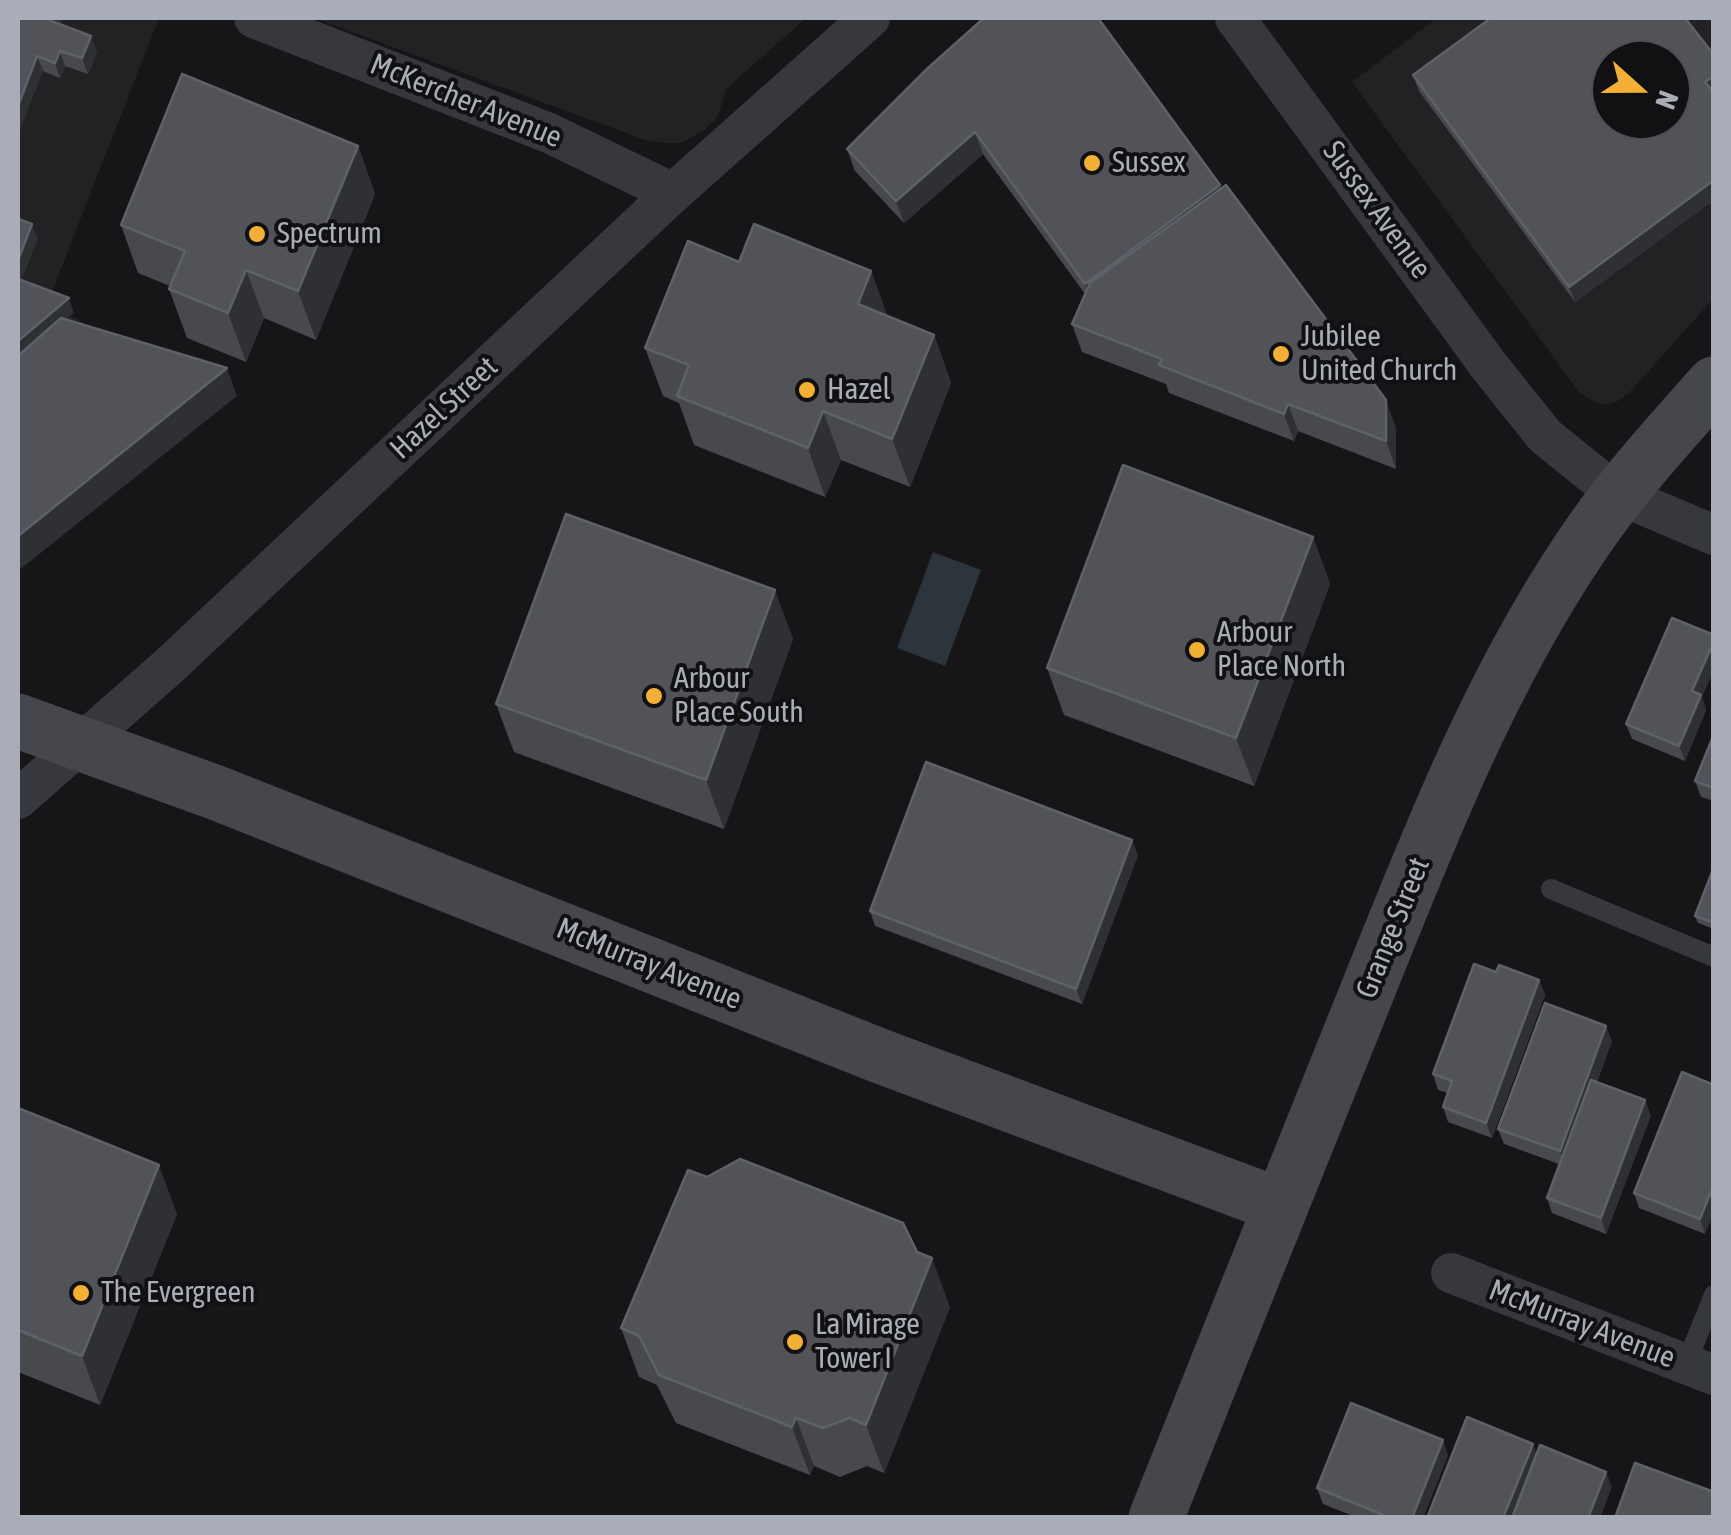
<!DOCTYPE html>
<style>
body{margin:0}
#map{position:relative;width:1731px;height:1535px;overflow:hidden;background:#161618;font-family:"Asap Condensed",sans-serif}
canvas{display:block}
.frame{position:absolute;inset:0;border:20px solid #a8adb8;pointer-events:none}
.north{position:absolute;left:1591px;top:40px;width:100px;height:100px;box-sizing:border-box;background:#111113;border:2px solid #4d4f55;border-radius:50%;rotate:111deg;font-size:28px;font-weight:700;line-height:40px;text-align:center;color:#a8adb8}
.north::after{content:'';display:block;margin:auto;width:35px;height:45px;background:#f2b134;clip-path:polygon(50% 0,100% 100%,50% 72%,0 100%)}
</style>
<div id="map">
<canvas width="1731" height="1535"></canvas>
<div class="frame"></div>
<div class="north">N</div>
</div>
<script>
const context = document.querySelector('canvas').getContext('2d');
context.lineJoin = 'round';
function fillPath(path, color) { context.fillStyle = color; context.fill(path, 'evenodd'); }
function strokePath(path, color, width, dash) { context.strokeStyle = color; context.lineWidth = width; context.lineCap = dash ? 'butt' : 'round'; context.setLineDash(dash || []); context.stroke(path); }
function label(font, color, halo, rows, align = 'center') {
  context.font = font + ' "Asap Condensed",sans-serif'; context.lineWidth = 8; context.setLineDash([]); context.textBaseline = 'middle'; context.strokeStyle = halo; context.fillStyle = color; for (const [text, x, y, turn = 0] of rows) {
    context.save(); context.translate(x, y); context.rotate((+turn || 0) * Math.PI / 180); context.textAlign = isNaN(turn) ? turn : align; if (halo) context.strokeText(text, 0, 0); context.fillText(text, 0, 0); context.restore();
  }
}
const built = new Path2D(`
 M18,18H159L46,307L80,320L18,378Z
 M314,18H806L726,89L718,116L705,130L681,143H667L645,140Z
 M1437,18H1713V299L1629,393L1616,402L1606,405L1594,402L1579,392L1352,82ZM1611,60H1671V120H1611Z`);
const water = new Path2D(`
 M933,552L981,570L945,666L897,648Z`);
const lane = new Path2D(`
 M1551,889L1714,957
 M1686,1364L1714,1295`);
const street = new Path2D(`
 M254,18L549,133L673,193
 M1235,18L1489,366L1545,436L1617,494L1714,535
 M18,799L169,666L673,193L870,18
 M1451,1273L1714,1375`);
const secondary = new Path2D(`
 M18,721L217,793L880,1056L1281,1206
 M1156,1518C1223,1349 1292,1180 1359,1012C1423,853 1484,691 1580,548C1619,489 1667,437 1714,384`);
const wall = new Path2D(`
 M18,18H61L60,24L97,52L88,74L65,66L60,78L43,71Z
 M1714,55V200L1575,302L1419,91L1413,75Z
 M928,68L1221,188L1396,428V469L1298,431L1294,441L1169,393L1166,384L1082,352L1072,324L1085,294L983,154L904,223L855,171L847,149Z
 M358,146L375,194L316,340L264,318L246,362L187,338L169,289L170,286L138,273L121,225Z
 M739,262L871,271L887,316L934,335L951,383L910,487L841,460L825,497L694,445L679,403L663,396L645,348Z
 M1313,537L1330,584L1254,786L1064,715L1047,668Z
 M793,639L724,829L514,752L496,704Z
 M1702,697L1706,710L1685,761L1632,739L1626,724Z
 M1714,734V801L1701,797L1695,781Z
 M1138,855L1082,1004L875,926L870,911Z
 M1714,867V929L1698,923L1695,916Z
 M1496,972L1539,980L1545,995L1492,1138L1448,1122L1443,1107L1448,1093L1438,1090L1433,1074Z
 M1612,1041L1597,1082L1651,1115L1606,1234L1552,1213L1547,1198L1559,1164L1504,1144L1498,1129Z
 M1682,1072L1705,1234L1639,1208L1634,1193Z
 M18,1108L177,1214L100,1405L18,1372Z
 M707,1177L917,1252L950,1307L884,1473L867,1466L840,1477L814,1466L810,1475L676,1423L657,1385L639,1377L621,1328Z
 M1448,1455L1423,1518H1358L1323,1504L1317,1488Z`);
const shadedWall = new Path2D(`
 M52,18H61L56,36L51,21Z
 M91,36L97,52L88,74L82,58Z
 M60,51L65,66L60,78L55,63Z
 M37,56L43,71L18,135V106Z
 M1714,76V95L1705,82Z
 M975,132L983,154L904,223L896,201Z
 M358,146L375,194L316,340L298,291Z
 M1714,180V200L1575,302L1569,287Z
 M1220,185L1228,207L1093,306L1085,284Z
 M32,224L38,239L18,289V260Z
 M246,270L264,318L246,362L228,313Z
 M871,271L889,320L858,304Z
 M69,298L74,313L18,361V341Z
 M934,335L951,383L910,487L892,439Z
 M227,368L237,396L18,571V536Z
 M1386,400L1396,428V469L1386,441Z
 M1288,404L1298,431L1294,441L1284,414Z
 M823,411L841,460L825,497L808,448Z
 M1313,537L1330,584L1254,786L1236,738Z
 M775,590L793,639L724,829L706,780Z
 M1714,641V670L1702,697L1706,710L1685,761L1679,746L1692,691Z
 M1132,840L1138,855L1082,1004L1076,989Z
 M1539,980L1545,995L1492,1138L1486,1123Z
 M1606,1026L1612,1041L1565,1166L1560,1151Z
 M1645,1100L1651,1115L1606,1234L1601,1218Z
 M159,1165L177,1214L100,1405L82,1356Z
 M1714,1184V1213L1705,1234L1700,1219Z
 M932,1258L950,1307L884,1473L866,1425Z
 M796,1418L814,1466L810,1475L792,1427Z
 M1443,1440L1448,1455L1423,1518H1412Z
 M1533,1444L1538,1459L1515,1518H1503Z
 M1606,1472L1612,1487L1600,1518H1588Z`);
const building = new Path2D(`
 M18,18H52L51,21L91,36L82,58L60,51L55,63L37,56L18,106Z
 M984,18H1098L1220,185L1085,284L975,132L896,201L847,149L928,68Z
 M1491,18H1685L1714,55V76L1705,82L1714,93V180L1569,287L1413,75ZM1611,60H1671V120H1611Z
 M182,74L358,146L298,291L246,270L228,313L169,289L185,251L121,225Z
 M1226,185L1386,400V441L1288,404L1284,414L1159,365L1162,359L1072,324L1090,283Z
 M18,219L32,224L18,260Z
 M754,224L871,271L858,304L934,335L892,439L823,411L808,448L677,396L689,365L645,348L688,241L739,262Z
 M18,279L69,298L18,341Z
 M61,318L227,368L18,536V356Z
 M1123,465L1313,537L1236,738L1047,668Z
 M566,514L775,590L706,780L496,704Z
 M1672,618L1714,635V641L1692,691L1701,695L1679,746L1626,724Z
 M1714,734V788L1695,781Z
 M926,762L1132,840L1076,989L870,911Z
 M1714,867V923L1695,916Z
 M1474,964L1496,972L1499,965L1539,980L1486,1123L1443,1107L1452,1081L1433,1074Z
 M1545,1003L1606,1026L1560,1151L1498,1129Z
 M1682,1072L1714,1085V1184L1700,1219L1634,1193Z
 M1591,1080L1645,1100L1601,1218L1547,1198Z
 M18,1108L159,1165L82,1356L18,1330Z
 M740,1159L903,1223L917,1252L932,1258L866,1425L849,1418L823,1428L796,1418L792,1427L659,1375L639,1336L621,1328L688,1170L707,1177Z
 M1351,1403L1443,1440L1412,1518H1391L1317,1488Z
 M1467,1417L1533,1444L1503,1518H1427Z
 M1540,1445L1606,1472L1588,1518H1512Z
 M1635,1463L1714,1492V1518H1615Z`);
const markers = [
 [1092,163,10,"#f2b134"],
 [257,234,10,"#f2b134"],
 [1281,354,10,"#f2b134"],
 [807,390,10,"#f2b134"],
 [1197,650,10,"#f2b134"],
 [654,696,10,"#f2b134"],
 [81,1293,10,"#f2b134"],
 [795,1342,10,"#f2b134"]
];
const streetNames = [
 ["McKercher Avenue",466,101,22],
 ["Sussex Avenue",1377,210,54],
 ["Hazel Street",444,408,-43],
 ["Grange Street",1393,928,-68],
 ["McMurray Avenue",649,964,22],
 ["McMurray Avenue",1582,1324,21]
];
const poiNames = [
 ["Sussex",1112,163],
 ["Spectrum",277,234],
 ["Jubilee",1301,337],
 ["United Church",1301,371],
 ["Hazel",827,390],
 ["Arbour",1217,633],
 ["Place North",1217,667],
 ["Arbour",674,679],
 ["Place South",674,713],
 ["The Evergreen",101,1293],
 ["La Mirage",815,1325],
 ["Tower I",815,1359]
];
fillPath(built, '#222225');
fillPath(water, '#2c353c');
strokePath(lane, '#37383d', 20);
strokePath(street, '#37383d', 40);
strokePath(secondary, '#45474d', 55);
fillPath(wall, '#47494d');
fillPath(shadedWall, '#2f3033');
fillPath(building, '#525359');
strokePath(building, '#5f6168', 2.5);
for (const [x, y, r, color] of markers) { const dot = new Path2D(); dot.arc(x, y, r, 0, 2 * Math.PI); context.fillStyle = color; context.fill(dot); strokePath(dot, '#111113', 4); }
label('30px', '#a8adb8', '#111113', streetNames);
label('30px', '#a8adb8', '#111113', poiNames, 'left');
</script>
